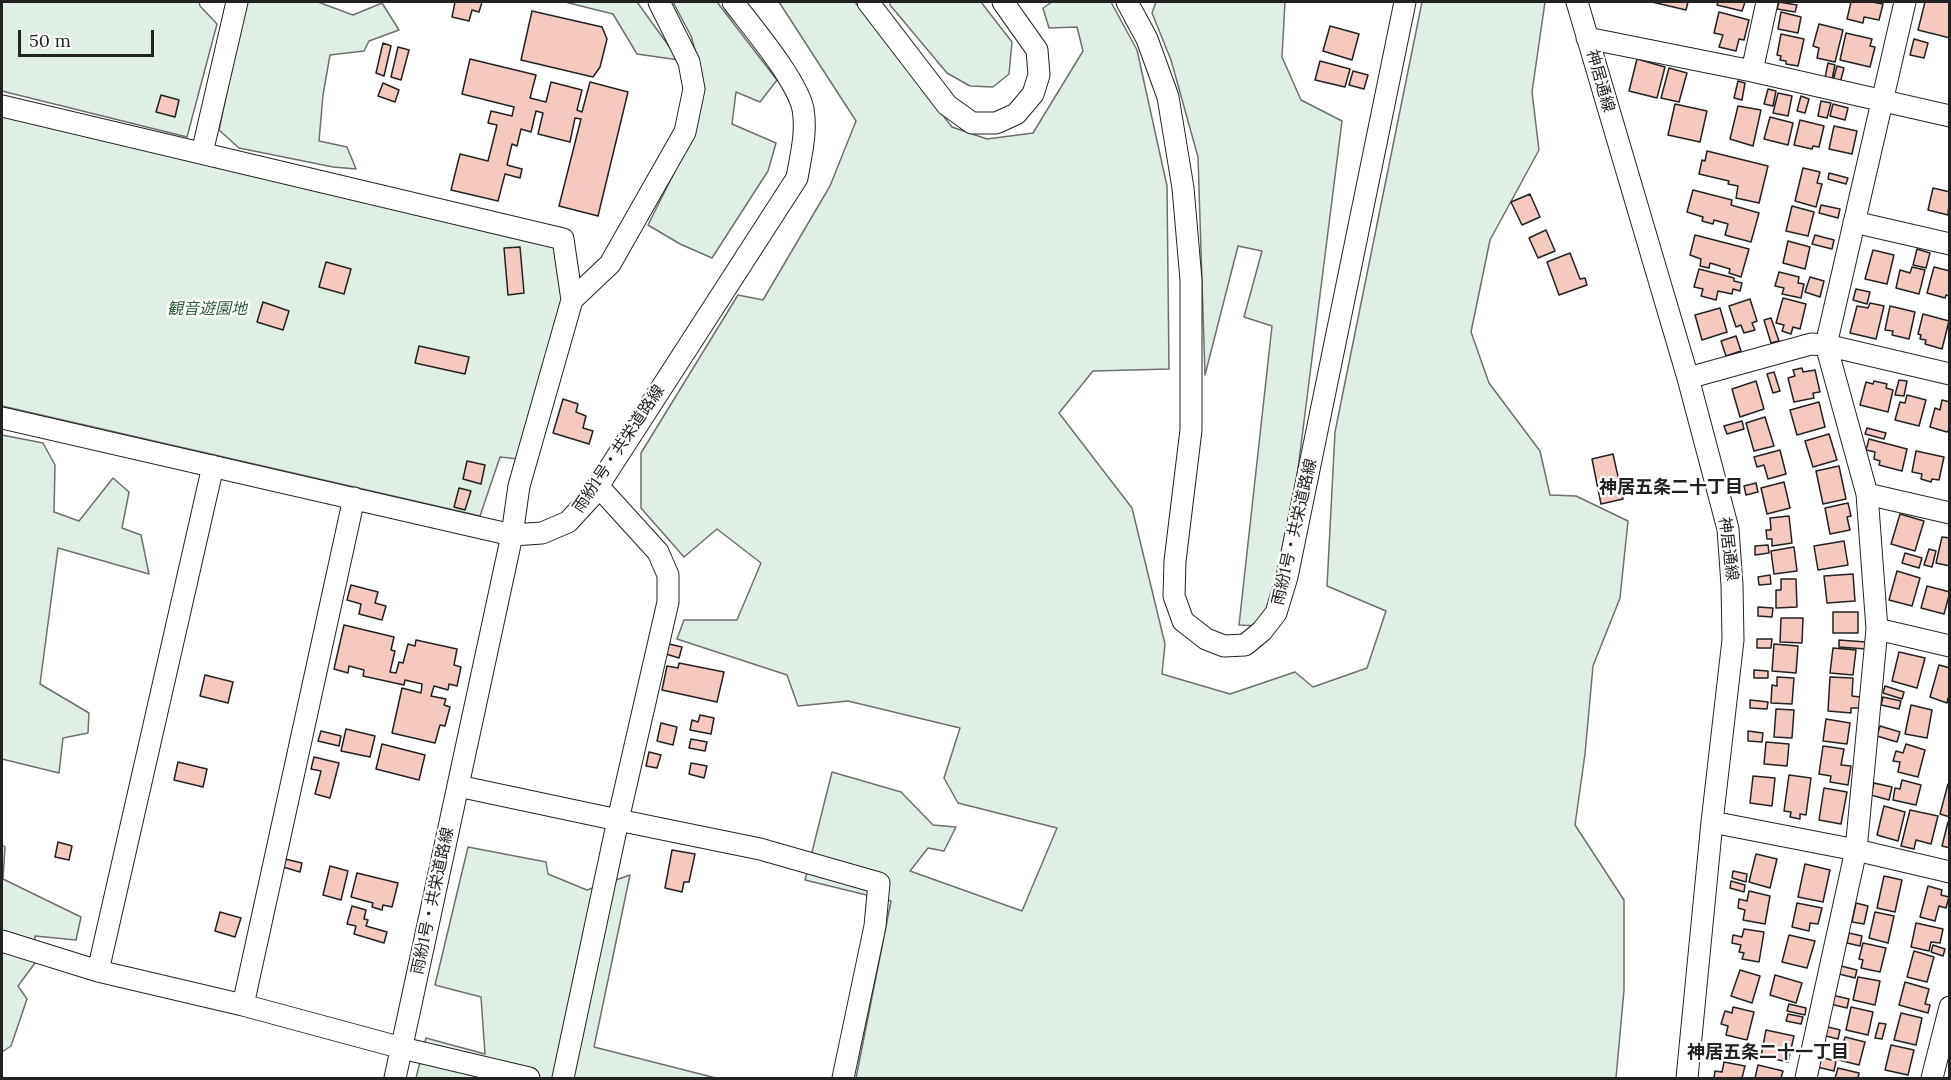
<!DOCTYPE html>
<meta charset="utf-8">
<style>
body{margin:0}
#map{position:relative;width:1951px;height:1080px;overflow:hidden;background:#fff;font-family:Lora,serif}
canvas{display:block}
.frame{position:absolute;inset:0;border:3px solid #222;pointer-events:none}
.scale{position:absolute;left:18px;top:30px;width:136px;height:27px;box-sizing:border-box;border:3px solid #222;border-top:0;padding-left:8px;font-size:18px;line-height:21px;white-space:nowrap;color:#222;-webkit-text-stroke:4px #fff;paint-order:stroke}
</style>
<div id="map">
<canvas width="1951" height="1080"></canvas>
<div class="frame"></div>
<div class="scale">50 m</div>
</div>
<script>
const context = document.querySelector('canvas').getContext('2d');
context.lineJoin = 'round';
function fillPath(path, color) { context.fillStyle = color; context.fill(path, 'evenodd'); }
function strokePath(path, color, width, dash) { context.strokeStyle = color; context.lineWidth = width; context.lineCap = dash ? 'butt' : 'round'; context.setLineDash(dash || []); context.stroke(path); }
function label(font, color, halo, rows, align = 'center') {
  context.font = font + ' Lora,"Noto Sans JP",serif'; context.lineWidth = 4.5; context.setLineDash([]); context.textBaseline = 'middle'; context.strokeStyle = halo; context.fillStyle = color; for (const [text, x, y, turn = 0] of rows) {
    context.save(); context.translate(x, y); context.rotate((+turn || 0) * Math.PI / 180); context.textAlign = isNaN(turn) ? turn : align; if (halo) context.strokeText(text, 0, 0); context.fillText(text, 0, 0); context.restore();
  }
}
const green = new Path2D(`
 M2,2H199L200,6L217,24L187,137L2,91Z
 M245,2H318L353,15L382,3L399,30L369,41L364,51L330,55L323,95L319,141L347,147L356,169L333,167L239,148L219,130Z
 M565,2H637L679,60L637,54L613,14Z
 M673,2H717L777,80L760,102L736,92L732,124L776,143L768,171L712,258L680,244L648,225L689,143L702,74L691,36Z
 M779,2H855L952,127L987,139L1033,133L1083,51L1077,27L1049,28L1043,8L1052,2H1111L1137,50L1167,186L1169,369L1093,371L1059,413L1132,508L1165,644L1162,674L1230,694L1295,672L1313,687L1367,668L1386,611L1327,586L1335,432L1422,2H1545L1532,92L1539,150L1490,240L1471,332L1489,383L1540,451L1550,495L1576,496L1628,521L1620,598L1593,666L1585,754L1575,825L1624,900V990L1616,1078H856L891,901L805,880L832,772L901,792L933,825L956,827L944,851L928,848L910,871L1022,911L1057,828L958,803L944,778L960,728L848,701L798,706L787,675L677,639L684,620H737L761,563L717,529L684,557L641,508V453L738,295L763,300L830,186L856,121Z
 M890,2H981L1012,42L1009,74L993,87L970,86L947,73L890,5Z
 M1156,2H1285L1282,57L1301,100L1342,121L1278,627L1239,625L1272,326L1244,317L1262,251L1238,246L1205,375L1198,157L1171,60L1152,13Z
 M2,116L557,244L564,301L519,459L500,457L480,516L2,406Z
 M2,435L43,443L55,465L54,512L79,521L113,478L129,492L122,528L141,535L149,574L58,548L40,684L89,713L88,733L63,738L59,773L2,759Z
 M2,845L5,847L3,879L81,917L76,940L35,936V963L18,986L27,999L11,1046L2,1052Z
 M468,847L546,862L548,874L587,890L630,875L594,1047L716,1078H416L426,1038L485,1054L481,997L435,985Z`);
const building = new Path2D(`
 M455,2H482L479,12L472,10L469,21L452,17Z
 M1652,2H1688L1686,10Z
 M1718,2H1745L1742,11L1717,5Z
 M1779,2L1797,5L1795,12L1777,9Z
 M1851,2H1872L1883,4L1879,20L1864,17L1863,23L1847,19Z
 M1925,2H1950V38L1918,30Z
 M532,11L602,27L607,39L600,67L593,77L521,60Z
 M1719,12L1749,20L1744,40L1739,39L1736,51L1719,47L1723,35L1714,33Z
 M1781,12L1801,17L1798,33L1778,29Z
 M1819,24L1843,30L1835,62L1817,58L1819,48L1813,46Z
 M1330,26L1359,34L1352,60L1323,51Z
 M1846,33L1872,39L1870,46L1875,47L1870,67L1840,60Z
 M1781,34L1804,39L1798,66L1786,64V61L1780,60L1781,56L1777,55Z
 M1914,39L1928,43L1924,58L1910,55Z
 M383,43L391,46L384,76L376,73Z
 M398,47L409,50L401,80L391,77Z
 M470,59L536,75L530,98L546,102L551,82L582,90L577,110L582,112L590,82L628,92L598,216L559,206L581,119L575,118L570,142L538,134L543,113L536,111L531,132L521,129L517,146L512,144L507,165L522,169L520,178L505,174L498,201L451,190L460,154L488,161L497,125L488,123L491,111L512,116L514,107L462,94Z
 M1637,59L1665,67L1657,98L1629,91Z
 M1320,61L1350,69L1345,87L1315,80Z
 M1828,63L1835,65L1832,79L1825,78Z
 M1837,66L1844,68L1840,83L1833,81Z
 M1669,68L1687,73L1679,102L1661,98Z
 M1353,71L1368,75L1364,89L1349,85Z
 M1738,81L1745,83L1742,100L1734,98Z
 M383,83L399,90L395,102L378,96Z
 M1768,89L1776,91L1773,106L1764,104Z
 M1778,93L1792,96L1788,116L1773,113Z
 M161,95L179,100L175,117L156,112Z
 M1801,96L1809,99L1805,113L1797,111Z
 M1821,101L1831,103L1827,118L1818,116Z
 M1675,104L1707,111L1700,142L1668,135Z
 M1833,104L1848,108L1845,120L1830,116Z
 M1738,106L1761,110L1753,146L1730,139Z
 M1770,117L1793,123L1788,145L1764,139Z
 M1800,120L1824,126L1819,147L1813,146L1812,149L1794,145Z
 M1834,126L1857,131L1852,154L1829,149Z
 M1707,151L1768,166L1759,203L1736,198L1738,186L1728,184L1729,181L1699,174L1702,160L1705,161Z
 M1803,168L1820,172L1817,183L1822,184L1816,207L1795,201Z
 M1829,173L1848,178L1846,184L1828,179Z
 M1933,188L1950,192L1948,215L1928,210Z
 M1693,190L1732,200L1731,205L1759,213L1751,242L1725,235L1728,224L1714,220L1713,224L1702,221L1703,217L1687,212Z
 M1530,194L1540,217L1522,225L1511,202Z
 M1821,205L1840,209L1838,218L1819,213Z
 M1792,206L1814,212L1808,236L1786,231Z
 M1546,230L1555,251L1538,258L1529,238Z
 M1695,235L1749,249L1741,277L1729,273L1730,269L1710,263L1709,268L1700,266L1701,259L1690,255Z
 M1815,235L1834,240L1832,249L1812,244Z
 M1788,241L1810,247L1805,269L1783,263Z
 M520,247L524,293L508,295L504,248Z
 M1917,249L1930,253L1926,268L1913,265Z
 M1873,250L1894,255L1887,284L1865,279Z
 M1570,253L1580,279L1585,278L1587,285L1559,295L1547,262Z
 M326,262L351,269L344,294L319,287Z
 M1912,267L1925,270L1919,294L1896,288L1900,270L1910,273Z
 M1934,267L1950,271V296L1946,295L1945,298L1927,293Z
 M1699,269L1734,278V281L1742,283L1740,291L1733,289L1732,294L1718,291L1716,300L1701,296L1703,289L1694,287Z
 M1779,272L1799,277L1798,283L1804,284L1801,298L1782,294L1784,288L1775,286Z
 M1810,277L1824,281L1820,297L1805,292Z
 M1856,289L1870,292L1867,304L1853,300Z
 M1783,298L1806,304L1800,329L1793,327L1791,334L1782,331L1784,325L1776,323Z
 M1750,299L1757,321L1752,323L1755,330L1744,333L1741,325L1736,327L1729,306Z
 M263,302L289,311L283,330L257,322Z
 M1870,303L1884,306L1876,339L1850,333L1857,306L1868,308Z
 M1890,306L1915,312L1909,339L1892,335L1893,331L1885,330Z
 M1720,308L1727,332L1702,340L1695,315Z
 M1923,314L1949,321L1942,349L1925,344L1926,340L1920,339L1921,335L1918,334Z
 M1771,318L1779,341L1771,343L1764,320Z
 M1736,336L1741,351L1726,356L1721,341Z
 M419,346L469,357L465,374L415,363Z
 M1802,368L1803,372L1815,370L1820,392L1813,393L1814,398L1794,402L1788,378L1795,376L1793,370Z
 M1774,372L1780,391L1773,393L1767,374Z
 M1899,380L1907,381L1904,396L1895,395Z
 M1756,381L1764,409L1740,417L1732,389Z
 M1874,381L1887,384L1886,388L1893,390L1888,412L1860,405L1866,382L1873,384Z
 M1907,395L1926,400L1919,426L1895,420L1900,402L1905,403Z
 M563,399L578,404L576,412L586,416L583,428L593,431L589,444L553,433Z
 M1942,400L1950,402V429L1947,432L1930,427L1935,408L1940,410Z
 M1819,402L1825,427L1797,435L1790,410Z
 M1765,417L1774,446L1754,451L1746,423Z
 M1742,421L1744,429L1727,434L1724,426Z
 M1867,428L1886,433L1884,439L1865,434Z
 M1829,434L1837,460L1813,467L1805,441Z
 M1869,439L1907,449L1902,471L1879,465L1880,461L1874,459L1875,452L1866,450Z
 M1780,450L1786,474L1768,479L1764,465L1757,467L1754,457Z
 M1916,451L1944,457L1939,480L1932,479L1931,482L1921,479L1922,474L1912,472Z
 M1613,454L1623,499L1601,504L1592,459Z
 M467,461L485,465L481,484L463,479Z
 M1839,466L1846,499L1823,504L1816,471Z
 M1784,482L1790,508L1767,514L1761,488Z
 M1756,483L1758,492L1746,495L1744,486Z
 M459,488L471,491L465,510L454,507Z
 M1848,503L1851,516L1847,517L1850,530L1830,534L1825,508Z
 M1900,514L1924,521L1915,551L1891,544Z
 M1789,516L1792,543L1772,546V539H1767L1766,530H1771L1770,518Z
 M1942,537L1950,538V566L1936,563Z
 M1844,541L1848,565L1818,570L1814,546Z
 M1768,545L1769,553L1755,555V546Z
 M1794,547L1797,571L1774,574L1771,551Z
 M1929,549L1936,551L1932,567L1924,565Z
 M1905,553L1922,558L1919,568L1902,563Z
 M1897,571L1920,578L1912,606L1889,600Z
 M1853,574L1855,601L1827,603L1824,576Z
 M1770,575L1771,584L1759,585L1758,577Z
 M1781,579H1796L1797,607L1776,608V590H1781Z
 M351,585L378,592L375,603L386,606L382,620L359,614L361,604L347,600Z
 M1927,586L1950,592L1944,614L1921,608Z
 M1758,607L1773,608L1772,617L1758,616Z
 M1833,612H1858V633H1833Z
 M1781,618H1803L1802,643L1780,642Z
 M344,625L394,637L391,650L395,651L390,672L396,673L399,662L403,663L408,644L415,646L416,640L457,649L454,665L461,667L457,686L449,684L448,690L434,686L431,696L446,699L444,705L450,707L445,726L440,725L435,743L392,733L402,688L421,693L422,684L405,680L404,685L363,676L364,670L349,666L348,673L334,669Z
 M1757,639H1772L1771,648H1757Z
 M1839,640L1866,642V649L1839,647Z
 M669,644L682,647L679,658L666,654Z
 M1774,644L1798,646L1796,673L1772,671Z
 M1833,648L1856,650L1853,675L1830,673Z
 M1899,652L1925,658L1917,688L1892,681Z
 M679,663L724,672L717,702L662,690L667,666L678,668Z
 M1939,665L1950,668V699L1948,698L1947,703L1930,697Z
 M1754,670L1768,671V678H1754Z
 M205,675L233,682L228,703L200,696Z
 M1777,677L1794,678L1792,704L1771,703L1772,685L1777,686Z
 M1830,677L1853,678L1852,696L1860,697L1859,708H1851V713L1828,711Z
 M1885,686L1904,692L1902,699L1883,693Z
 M1883,697L1901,701L1899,709L1881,705Z
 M1750,700L1768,702L1767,709L1750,708Z
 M1911,705L1932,710L1927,738L1905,734Z
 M1776,709L1794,710L1792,738L1774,737Z
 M700,715L714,718L711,734L690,730L692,720L698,722Z
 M1826,719L1850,723L1847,744L1823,741Z
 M661,723L677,727L673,745L657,741Z
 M1880,726L1900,732L1897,742L1877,736Z
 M346,729L375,736L370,757L341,751Z
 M321,731L341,736L339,746L318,741Z
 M1748,731L1763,733L1762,742L1748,741Z
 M691,739L707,742L705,751L689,748Z
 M1766,742L1789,744L1787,766L1764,764Z
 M382,744L425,755L419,780L376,769Z
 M1906,744L1925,750L1918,777L1898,772L1900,762L1893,761L1896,751L1903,753Z
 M1823,746L1844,749L1841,765L1851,766L1848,785L1830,782L1831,776L1819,774Z
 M649,752L661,755L657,768L646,766Z
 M314,757L339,763L330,798L315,794L321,771L311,769Z
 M178,762L207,769L203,787L174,780Z
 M691,763L707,766L704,778L689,774Z
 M1789,775L1811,778L1806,815L1800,814V819L1790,817L1791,812L1784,811Z
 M1753,776L1775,778L1772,806L1750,803Z
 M1902,780L1921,785L1916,805L1893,800L1895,788L1900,789Z
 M1874,783L1892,787L1889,800L1871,795Z
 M1948,784L1950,785V817L1940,814Z
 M1824,788L1847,792L1841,824L1819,820Z
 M1884,806L1905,812L1898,841L1877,835Z
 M1910,810L1938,816L1931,844L1916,840L1914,849L1901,846Z
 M1948,822L1950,823V848L1942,846Z
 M58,842L72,846L69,860L55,857Z
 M672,850L695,854L689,882H684L682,892L665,888Z
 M1756,854L1777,859L1770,888L1749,882Z
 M285,859L302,863L300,872L283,867Z
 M1805,864L1830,870L1823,902L1798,897Z
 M330,866L348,871L341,900L323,895Z
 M1733,871L1747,874L1746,882L1732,878Z
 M357,873L398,883L392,907L383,905L382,910L372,907L373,903L351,897Z
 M1884,876L1902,880L1895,912L1877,908Z
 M1731,881L1745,885L1744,892L1730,888Z
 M1928,886L1942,890L1941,895L1949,897L1946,908L1939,906L1935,921L1920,917Z
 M1749,891L1770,896L1765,924L1743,920L1745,910L1738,908L1739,899L1747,901Z
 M1797,903L1822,908L1818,924L1810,923L1809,931L1792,927Z
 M1856,903L1868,906L1864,924L1852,922Z
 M352,906L366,910L364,919L368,920L366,926L387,932L384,943L354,934L356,926L347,924Z
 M220,912L241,918L235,937L215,931Z
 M1875,912L1894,916L1888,943L1869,938Z
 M1916,923L1943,929L1940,943L1931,942L1929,951L1911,947Z
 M1744,929L1764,932L1759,962L1742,959L1744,953L1739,952L1741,945L1732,943L1733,935L1742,937Z
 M1849,933L1862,936L1860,946L1847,943Z
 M1789,935L1815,941L1807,968L1782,962Z
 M1863,943L1886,948L1880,972L1861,968L1863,960L1859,959Z
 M1933,945L1945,949L1943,956L1931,952Z
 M1914,951L1934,957L1927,982L1907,977Z
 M1841,966L1857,970L1855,978L1839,974Z
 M1740,970L1760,976L1752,1003L1731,996Z
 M1775,975L1802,983L1796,1003L1770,995Z
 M1858,977L1880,981L1875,1005L1853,1000Z
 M1905,982L1929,989L1925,1004L1930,1005L1928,1013L1899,1005Z
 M1832,995L1849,999L1847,1008L1830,1004Z
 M1789,1004L1806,1008L1805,1015L1787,1011Z
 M1733,1007L1754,1012L1747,1040L1726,1035L1728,1026L1721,1024L1725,1011L1732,1013Z
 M1851,1007L1873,1012L1868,1035L1846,1030Z
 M1901,1013L1922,1018L1916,1045L1894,1040Z
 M1788,1014L1803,1017L1801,1024L1786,1021Z
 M1879,1023L1886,1024L1882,1039L1875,1038Z
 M1824,1026L1840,1030L1838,1039L1822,1035Z
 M1766,1030L1794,1036L1788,1062L1761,1056Z
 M1845,1037L1865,1042L1859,1065L1839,1060Z
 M1716,1044L1731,1047L1727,1060L1713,1057Z
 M1891,1045L1914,1050L1908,1075L1885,1070Z
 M1819,1057L1836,1061L1834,1071L1817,1067Z
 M1724,1062L1745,1066L1742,1078H1714L1715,1071L1722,1072Z
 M1758,1065L1783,1071L1781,1078H1755Z
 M1838,1068L1859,1073L1858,1078H1835Z`);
const minor = new Path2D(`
 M868,2L947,105L972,123H996L1016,114L1033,94L1039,75L1037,50L1003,2
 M1127,2L1147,39L1168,97L1183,188L1191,280V430L1175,561L1174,596L1183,621L1206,639L1224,646L1245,645L1262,631L1276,613L1287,577L1405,2
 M1577,2L1688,378L1728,529L1732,585L1733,640L1712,822L1687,1078
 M1587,38L1752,71L1950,116
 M1752,71L1767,2
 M2,106L563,239L572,300L519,486L512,535L395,1078
 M202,153L237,2
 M1854,222L1950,244
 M572,300L610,264L685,132L694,89L689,62L659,2
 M1688,378L1811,344L1826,345L1950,374
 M2,418L512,535L542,533L568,522L591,497L797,178C801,155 807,132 803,109C797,80 752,27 733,2
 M1867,494L1950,513
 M1877,629L1950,646
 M458,786L618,820L668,602V575L658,552L598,486
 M1712,822L1856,850L1950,872
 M2,941L98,971L243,1005L402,1048L529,1078
 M98,971L213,466
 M243,1005L354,498
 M563,1078L618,820L760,849L879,883L875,926L843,1078
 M1806,1078L1856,850L1877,629L1867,494L1826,345L1905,2
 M1932,1078L1950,1007`);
const streetNames = [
 ["神居通線",1600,81,74],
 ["雨紛1号・共栄道路線",619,449,-56],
 ["雨紛1号・共栄道路線",1295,532,-77],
 ["神居通線",1728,549,83],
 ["雨紛1号・共栄道路線",433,901,-78]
];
const parkNames = [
 ["観音遊園地",207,309]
];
const neighbourhoodNames = [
 ["神居五条二十丁目",1671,488],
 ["神居五条二十一丁目",1768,1053]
];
fillPath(green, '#e0efe3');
strokePath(green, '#6f6f6f', 1.5);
fillPath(building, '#f3c9c0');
strokePath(building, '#222', 1.5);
strokePath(minor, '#222', 23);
strokePath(minor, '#fff', 21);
label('16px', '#222', '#fff', streetNames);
label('italic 16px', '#2f5e38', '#fff', parkNames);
label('bold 18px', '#222', '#fff', neighbourhoodNames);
</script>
